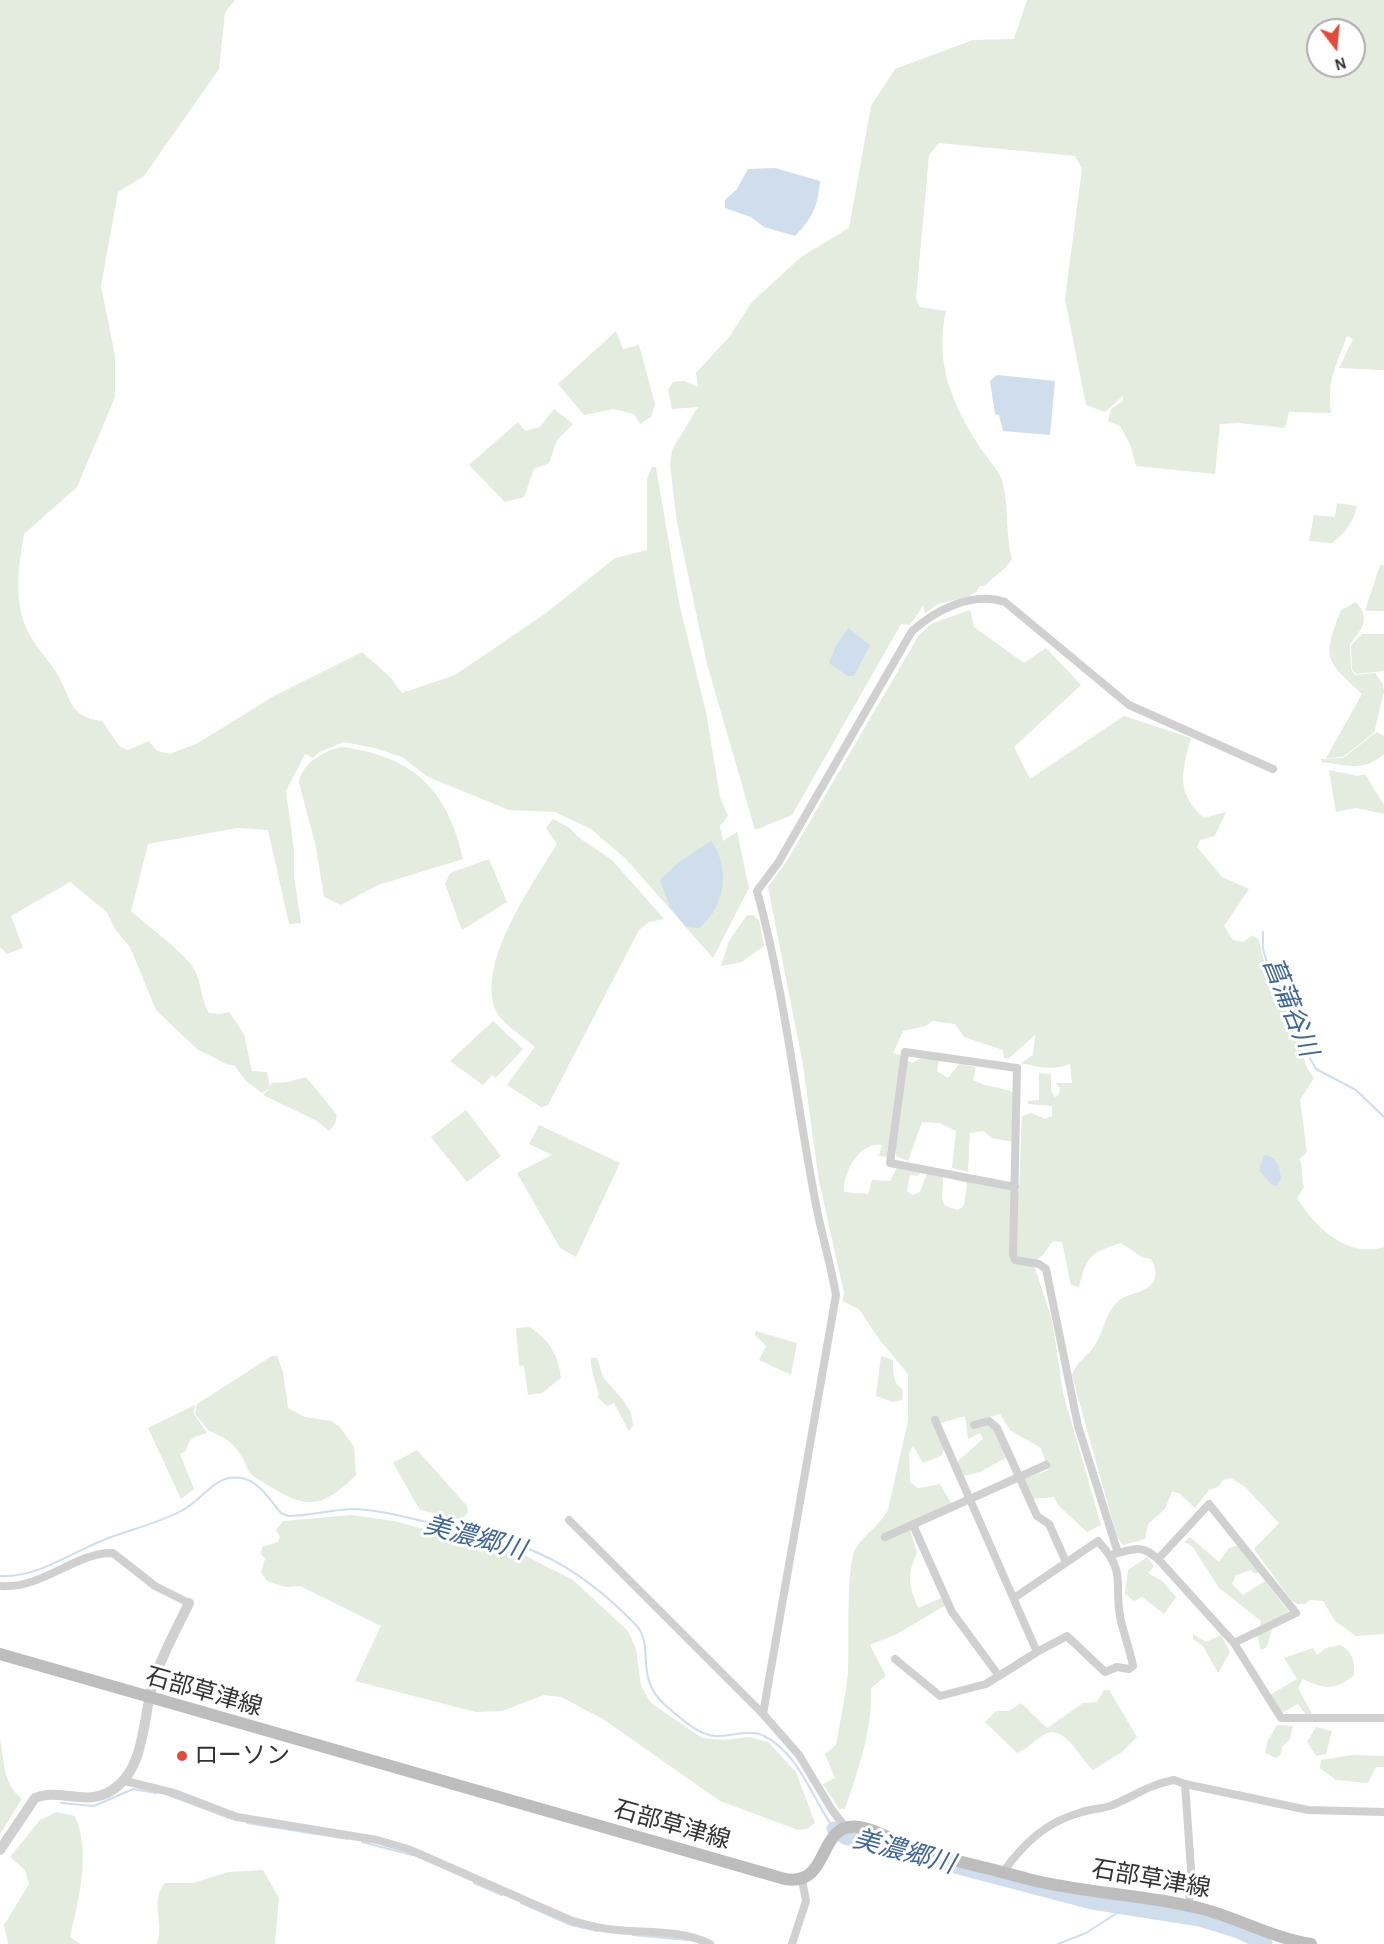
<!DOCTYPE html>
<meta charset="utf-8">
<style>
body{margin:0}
#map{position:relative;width:1384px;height:1944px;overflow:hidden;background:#fff;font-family:"Alegreya Sans",sans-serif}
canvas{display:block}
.north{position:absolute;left:1306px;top:18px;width:60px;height:60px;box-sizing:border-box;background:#fff;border:2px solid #adadad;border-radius:50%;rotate:164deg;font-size:16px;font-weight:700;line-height:24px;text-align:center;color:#333}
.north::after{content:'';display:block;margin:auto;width:21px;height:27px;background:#e24a3c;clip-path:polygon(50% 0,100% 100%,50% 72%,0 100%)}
</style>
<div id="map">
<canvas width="1384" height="1944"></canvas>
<div class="north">N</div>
</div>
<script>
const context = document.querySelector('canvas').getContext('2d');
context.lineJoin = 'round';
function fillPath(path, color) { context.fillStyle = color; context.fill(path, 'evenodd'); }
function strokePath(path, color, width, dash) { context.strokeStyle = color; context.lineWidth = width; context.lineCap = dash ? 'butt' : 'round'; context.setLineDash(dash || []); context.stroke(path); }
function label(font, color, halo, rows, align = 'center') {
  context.font = font + ' "Alegreya Sans","Noto Sans JP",sans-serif'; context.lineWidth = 6; context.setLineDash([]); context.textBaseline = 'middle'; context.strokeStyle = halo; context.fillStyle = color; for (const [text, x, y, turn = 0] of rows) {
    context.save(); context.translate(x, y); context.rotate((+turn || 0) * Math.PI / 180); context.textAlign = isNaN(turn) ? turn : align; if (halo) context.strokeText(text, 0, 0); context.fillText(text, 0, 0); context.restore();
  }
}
const green = new Path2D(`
 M0,0H235L225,12L219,69L144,176L118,192L101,286L115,356V397L77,487L24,534C19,563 14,596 25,625C32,643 48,659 58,675C71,699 69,717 102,721L120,747L128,750L149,741L157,751L170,754L198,743L274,696L362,652L391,678L402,693L455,675L546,613L615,558L647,550V479L652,467H656L679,603L706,712L720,797L728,816L720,826L723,841L737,832L749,888L713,958L626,859L591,829L555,812L509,810L428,777L402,757L375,748L344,742L319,752L313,758L305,754L286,791L294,851V876L301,923L289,924L268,830L238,828L148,844L131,911C146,925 185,953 194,969C202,983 200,998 209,1013L220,1014L229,1012L244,1034L252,1071L267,1072L270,1087L271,1083L288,1082L306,1077L337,1115L335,1124L329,1131L317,1121L263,1095L270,1088L262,1093L246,1081L234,1065H228L197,1049L156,1010L130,947L115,929L107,912L70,882L11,916L23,948L7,954L0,947Z
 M1027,0H1384V370L1339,368L1353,339L1347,336C1336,368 1327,377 1331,413L1289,412L1285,428L1239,423L1220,424L1215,474L1136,466L1130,444L1120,426L1108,421L1111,409L1123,401V396L1105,412L1086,405L1065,299L1082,169L1075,156L939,143L929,155L916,298L920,307L946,311C934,361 952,404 979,446C985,456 998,469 1002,480C1009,503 1005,534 1012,559L1005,568L984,586H980L976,592L967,597L938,604L925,613L923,606L910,625L901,624L792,815L755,830L707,664L677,523L670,465L672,450L698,407L672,409L668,390L673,382L684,381L698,387L696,373L729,337L752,302L801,257L849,228L871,106L895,69L973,40L1014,39ZM1318,30H1354V66H1318Z
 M616,331L623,349L639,345L655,404L651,417L640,424L634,414L613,409L584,415L558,384Z
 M554,409L573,424L557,440L549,463L534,469L524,497L505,502L469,465L518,422L525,431L540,427Z
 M1337,503L1357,506C1353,523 1345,533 1332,543L1309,541L1314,515L1335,517Z
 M1380,565H1384V611H1365Z
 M1356,602C1373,621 1359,630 1350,645L1351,669L1355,675L1375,673L1383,684L1384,692L1374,733L1343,757L1326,758L1362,694C1325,659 1322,659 1341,610Z
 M970,610L974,627L1024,663L1046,648L1081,685L1014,747L1030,779L1124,716L1191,738C1182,771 1175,793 1204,818L1226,812L1215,836L1200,840L1197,847L1222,877L1249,889L1224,926L1233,940L1243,942L1253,935L1259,940L1268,977L1289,1015L1307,1068L1314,1078L1300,1100L1307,1152L1299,1159C1305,1169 1300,1177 1304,1187L1297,1198C1314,1226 1347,1259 1384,1247V1634L1356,1636L1335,1621L1323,1601L1310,1600L1305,1604H1297L1291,1600L1254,1549L1279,1523L1245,1487L1231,1478L1223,1480L1218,1487L1209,1490L1195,1508L1179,1493L1172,1492L1165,1509L1148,1524L1145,1539L1123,1545L1117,1537L1072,1376C1075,1362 1090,1355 1096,1343C1105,1328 1106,1310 1121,1299C1130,1293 1148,1292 1154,1281C1157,1274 1155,1266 1151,1259L1142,1257L1121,1243C1090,1253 1087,1255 1079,1287L1071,1285L1062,1242L1053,1241L1042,1256L1033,1262L1052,1320L1063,1393L1101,1525L1087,1532L1058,1505L1054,1497L1032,1499L1024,1479L1048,1470L1041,1448L1010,1430L1000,1414L972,1422L991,1424L1007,1457L980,1472L963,1476L957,1462L983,1439L980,1433L968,1439L965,1416L941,1423L945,1448L941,1456L923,1463L913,1446L909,1453L910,1482L918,1488L940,1484L951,1503L910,1530L917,1553C906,1577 909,1584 918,1608L941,1598L946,1605L897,1634L870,1645L886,1676L871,1688C873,1729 858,1771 845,1809H839L823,1784L835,1778L825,1754L836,1745C840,1721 846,1696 848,1672C850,1648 845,1566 856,1548C865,1534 880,1525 888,1510L908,1421V1374L879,1339L859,1309L842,1301L844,1293L819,1181L803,1065L768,887L788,859L919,635L933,623ZM932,1021L955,1024L964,1037L1003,1050L1004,1058L1008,1059L1035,1035L1033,1055L1021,1063C1038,1067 1053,1071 1070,1064L1072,1083H1056L1060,1088L1059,1094L1055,1097L1051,1091V1074L1039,1073V1100L1028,1101V1104L1052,1106V1116L1045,1119L1031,1113L1022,1116L1019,1191L952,1176V1179L967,1183L964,1206L958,1210L945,1206L942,1199L943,1176L927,1173L920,1192L912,1195L907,1191L910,1175L917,1176L922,1171L898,1166L890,1181L872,1180L868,1194L844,1192C843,1172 859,1142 882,1145L879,1156L888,1157L895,1144L896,1156L908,1161L922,1122L939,1123L956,1131L952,1168L968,1172L970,1133L983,1131L992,1138L1013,1142L1014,1093C1001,1086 987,1088 973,1080L976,1067L959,1064L948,1078L937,1071L939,1060L922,1058L911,1063L901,1055L893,1053L903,1031L926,1026Z
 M1362,634H1384V671L1356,674L1352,669L1351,645Z
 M1377,732L1384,736V754C1364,772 1346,765 1322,762L1321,759L1343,758Z
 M343,747C414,757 448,790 463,859L378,885L341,905L324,897L316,847L299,783C301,763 325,750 343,747Z
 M1329,770L1357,776L1365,774L1384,805V814L1356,808L1336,812Z
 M553,819L570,828L578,837L612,860L664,919L649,922L639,930L548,1105L541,1107L507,1085L535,1047C524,1037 504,1025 497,1013C473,967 534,882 557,844L546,828Z
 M489,859L507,902L462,930L445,884L450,873Z
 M747,915H753L759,920L764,946L742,962L721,966L729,941Z
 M493,1021L523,1049L496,1078L492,1075L483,1085L450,1061Z
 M466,1110L501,1156L467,1182L431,1137Z
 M539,1125L620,1163L576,1257L560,1248L517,1173L552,1155L529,1144Z
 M529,1327C549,1339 559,1356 561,1378L542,1393L528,1395L524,1366L519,1365L516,1328Z
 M756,1331L797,1343L791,1375L759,1360L766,1346L755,1335Z
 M272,1356H277L283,1372L288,1408L305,1417L331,1421L339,1426L354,1447L356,1475C314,1518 297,1503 253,1476C246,1470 247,1465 243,1459C235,1444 224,1436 209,1431L195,1414L197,1404Z
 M881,1356L893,1360C893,1372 892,1382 903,1390L902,1400L893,1402L876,1396Z
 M591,1358H597L603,1377L623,1400L631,1413L633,1425L629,1431L614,1403L607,1406L597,1397L599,1394C596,1384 590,1369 591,1358Z
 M195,1405L194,1414L207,1433C194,1437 190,1436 186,1451L180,1454L194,1489L181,1499L148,1428Z
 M417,1450L467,1506L468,1512L462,1520L420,1510L393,1463Z
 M352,1515L394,1521L526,1556L573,1580L628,1631L636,1649L641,1686L651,1703L702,1738L723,1740L750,1737L768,1742L796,1772L815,1823L807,1829L798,1830L720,1801L603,1719L561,1697L544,1695L502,1711L476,1712L355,1681L381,1626L300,1586L286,1587L267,1581L261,1572L265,1559L261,1554L262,1547L278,1542L280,1537L276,1530L283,1521Z
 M1190,1537L1219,1562L1229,1548L1239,1545L1260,1572L1255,1574L1251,1570L1236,1575L1232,1584L1243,1595L1265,1581L1289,1612L1274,1622L1267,1647L1261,1650L1258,1638L1261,1621L1219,1588L1192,1546L1184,1542Z
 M1147,1557L1154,1566L1148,1573L1163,1582L1176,1597L1164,1614L1142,1597L1134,1601L1125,1594L1128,1570Z
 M1193,1634L1206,1642L1221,1635L1230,1652L1218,1673L1203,1646L1193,1639Z
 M1340,1645C1353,1652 1355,1662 1354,1675C1336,1691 1324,1689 1303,1679L1298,1688L1312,1714L1307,1716L1298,1704L1282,1713L1270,1695L1297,1679L1284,1658L1313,1648L1317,1655L1326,1648Z
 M1104,1690H1109L1137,1737L1122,1752L1093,1770C1081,1760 1065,1724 1045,1734C1034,1740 1028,1749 1017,1753L985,1722L996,1711H1009L1021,1703L1047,1728L1083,1703L1097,1702Z
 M1277,1725L1293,1726L1290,1739L1282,1747L1281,1754L1276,1758L1265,1753L1267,1742Z
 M1316,1727L1332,1731L1326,1754L1316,1756L1307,1742Z
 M0,1738C4,1761 3,1784 22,1799L0,1834Z
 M1352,1755L1384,1756V1767H1376L1368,1783L1336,1780L1320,1768L1321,1760Z
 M57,1812L75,1816C91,1853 79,1898 70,1937L80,1944H8L4,1925L29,1884L25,1870L10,1857L40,1820Z
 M263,1870L279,1898L275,1944H157C165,1924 149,1901 165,1883H193L229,1872Z`);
const water = new Path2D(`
 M775,168L820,181C818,206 812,219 795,236L764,227L751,217L725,208V200L737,189L748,169Z
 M997,375L1055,381L1050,435L1003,431L999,415L995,414L990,381Z
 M848,628L870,645L854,676H848L829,663L837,644Z
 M711,841C731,868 725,908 699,928L686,927L670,907L660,880L678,863Z
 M1264,1155C1277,1156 1280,1168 1281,1179L1277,1186L1271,1184L1259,1170Z`);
const stream = new Path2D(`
 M1263,932V949L1270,972L1293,1005L1307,1053L1316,1069L1356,1090L1384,1117
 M0,1576C38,1578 72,1552 106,1539C131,1529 160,1523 183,1510C204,1499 214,1474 241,1478C258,1480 271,1501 281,1513L288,1516C310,1516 333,1509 355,1509C387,1511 418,1520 449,1528C473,1535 499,1539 523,1547C566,1562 604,1592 635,1624C656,1645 633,1677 665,1705C678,1716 698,1735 715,1736C730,1737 750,1728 764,1736C800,1754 812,1799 834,1829
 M168,1795L235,1820
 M61,1803L94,1806L133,1789L156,1793
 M247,1823L348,1839
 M362,1842L412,1855
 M474,1883L502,1895
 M521,1903L571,1925L597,1931
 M633,1935L687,1940
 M1058,1944L1086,1933L1125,1908`);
const river = new Path2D(`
 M834,1829L845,1837L860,1841L1092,1902L1200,1919L1239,1931L1265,1944`);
const minor = new Path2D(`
 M1015,1187L890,1163L905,1052L1017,1068L1013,1255L1015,1260L1039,1264L1046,1269L1078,1426L1118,1553
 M935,1420L1037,1652L1067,1636L1105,1672L1117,1667L1129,1669L1133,1666C1130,1649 1123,1633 1120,1616C1114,1581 1127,1573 1098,1541L1014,1598
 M974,1425L989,1421L997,1428L1037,1516L1049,1524L1066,1562
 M569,1520L763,1714L799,1755L832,1810L846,1828
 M913,1525L952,1612L999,1676
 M885,1537L1046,1465
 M1114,1554C1135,1549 1141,1544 1158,1559L1234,1643L1281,1718H1384
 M1158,1559L1209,1504L1296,1613L1234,1643
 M0,1586C44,1589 75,1552 113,1553L155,1586L189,1603
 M895,1659L940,1696L986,1684L1037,1652
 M763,1714L836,1295C831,1266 823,1239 817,1210C796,1104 786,996 757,891L778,863L912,631C936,610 972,591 1005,602L1129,705L1273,769
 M125,1781L174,1793L237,1817L377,1840L408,1849L570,1920C586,1925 601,1929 617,1930C647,1933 683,1930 710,1944
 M1185,1784L1191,1870L1189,1905
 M1003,1872C1025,1842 1046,1822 1082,1812C1091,1809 1101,1809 1110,1806C1131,1798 1150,1784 1174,1780L1185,1784L1308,1810L1384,1812
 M792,1944L806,1901L802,1880`);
const tertiary = new Path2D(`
 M0,1850L35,1798C58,1788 83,1805 107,1793C149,1772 141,1712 156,1674C165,1650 178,1626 189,1603`);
const secondary = new Path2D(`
 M0,1654L785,1879C832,1887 816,1821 859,1827C879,1830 899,1844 918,1850C954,1861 992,1869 1028,1879C1086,1894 1146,1894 1203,1909C1240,1919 1273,1938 1311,1944`);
const markers = [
 [182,1756,6,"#e24a3c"]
];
const streetNames = [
 ["石部草津線",204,1692,16],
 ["石部草津線",672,1825,16],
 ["石部草津線",1151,1879,10]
];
const poiNames = [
 ["ローソン",194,1756]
];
const waterNames = [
 ["菖蒲谷川",1290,1007,68],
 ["美濃郷川",475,1538,15],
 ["美濃郷川",904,1852,15]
];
fillPath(green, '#e4ebdf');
fillPath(water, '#cfdded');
strokePath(stream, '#cfdded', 2);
strokePath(river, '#cfdded', 15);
strokePath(minor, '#d0d0d0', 8);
strokePath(tertiary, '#d0d0d0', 10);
strokePath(secondary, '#bdbdbd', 12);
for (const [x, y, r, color] of markers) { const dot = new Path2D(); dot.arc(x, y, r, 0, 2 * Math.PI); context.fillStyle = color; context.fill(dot); strokePath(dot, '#fff', 2); }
label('24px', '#333', '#fff', streetNames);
label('24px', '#333', '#fff', poiNames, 'left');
label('italic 26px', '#416794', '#fff', waterNames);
</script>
